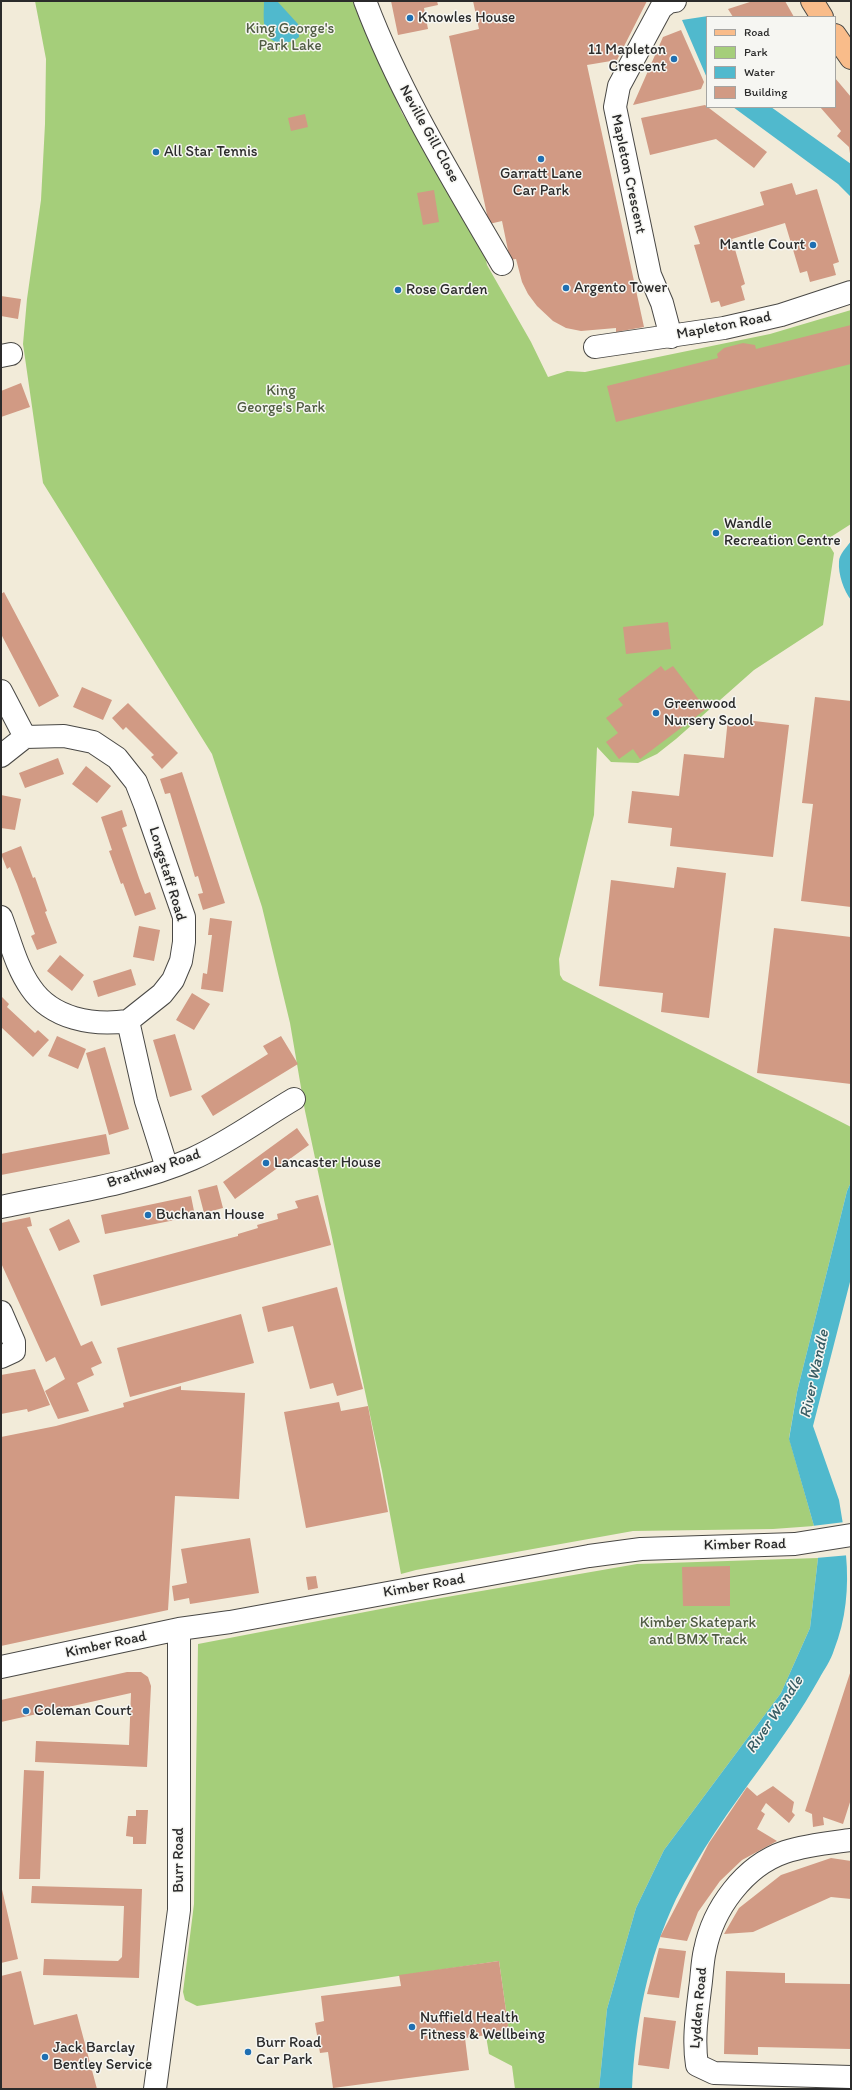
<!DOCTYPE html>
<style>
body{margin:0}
#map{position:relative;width:852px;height:2090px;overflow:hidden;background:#f2ebd9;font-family:Itim,sans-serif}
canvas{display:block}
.frame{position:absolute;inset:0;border:2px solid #2b2b2b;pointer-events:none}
.legend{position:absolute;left:706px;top:16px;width:130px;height:92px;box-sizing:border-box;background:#f6f6f2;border:1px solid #a5a5a2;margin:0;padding:5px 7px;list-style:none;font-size:12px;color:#2b2b2b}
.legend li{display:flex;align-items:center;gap:8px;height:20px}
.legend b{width:20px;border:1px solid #a5a5a2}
</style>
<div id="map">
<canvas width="852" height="2090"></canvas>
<div class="frame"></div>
<ul class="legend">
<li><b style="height:5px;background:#f9bc8a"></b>Road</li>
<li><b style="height:11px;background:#a5ce7a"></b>Park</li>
<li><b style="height:11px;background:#50b9cd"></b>Water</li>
<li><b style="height:11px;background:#d19a84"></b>Building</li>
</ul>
</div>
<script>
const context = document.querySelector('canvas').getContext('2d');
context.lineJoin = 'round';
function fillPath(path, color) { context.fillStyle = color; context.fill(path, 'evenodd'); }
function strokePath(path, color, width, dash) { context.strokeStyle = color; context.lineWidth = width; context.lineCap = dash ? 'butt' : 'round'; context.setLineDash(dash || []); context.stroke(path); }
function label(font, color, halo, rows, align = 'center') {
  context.font = font + ' Itim,sans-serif'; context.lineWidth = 3; context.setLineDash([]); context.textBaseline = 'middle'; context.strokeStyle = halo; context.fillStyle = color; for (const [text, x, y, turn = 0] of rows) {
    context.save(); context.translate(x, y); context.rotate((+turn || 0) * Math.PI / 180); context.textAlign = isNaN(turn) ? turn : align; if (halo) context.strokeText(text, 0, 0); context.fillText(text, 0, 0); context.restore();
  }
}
const green = new Path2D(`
 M35,1H353L402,113L484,249L487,265L531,342L548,377L567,371L585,372L770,334L851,310V524L826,540L834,553L823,625L754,670L676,739L657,754L638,763L611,762L597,747L594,815L559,959L560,975L563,980L851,1127V1182L847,1191L797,1392L789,1438L814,1526L773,1529L633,1531L416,1570L401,1574L382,1471L305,1111L290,1023L262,907L212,754L43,483L23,344L27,299L41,200L45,124L46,59Z
 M818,1558L810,1628L781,1693L664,1850L636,1908L607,2009L599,2089H515L512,2066L489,2054L486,2036L509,2032L499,1961L197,2006L185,2000L183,1992L194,1904L198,1644L412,1603L637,1564Z`);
const water = new Path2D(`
 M264,1H277L298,24L299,37C294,41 288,43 281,43C260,41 264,16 264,1Z
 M708,16L707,17V78L682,20Z
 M733,107H771L851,164V197L838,184Z
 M851,541V600C844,591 838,574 839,562C839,554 847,547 851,541Z
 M851,1182V1278L813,1426L839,1500L848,1555H846C849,1587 846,1620 834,1650C831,1660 824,1670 819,1679C801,1711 782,1738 761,1767C730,1809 699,1853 676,1899C648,1958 635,2024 632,2089H599L607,2009L636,1908L664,1850L781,1693L810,1628L818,1558L814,1526L789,1439L797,1392L847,1191Z`);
const pier = new Path2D(`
 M845,1522L850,1555L816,1558L812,1526Z`);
const building = new Path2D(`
 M391,1H437L438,5L424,8L428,29L398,35Z
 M473,1H647L617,60L587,65L644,327L616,332V328L581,331L566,328L553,321L537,306L528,294L522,282L516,259L510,260L502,221L489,224L449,36L479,29Z
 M753,1H785L794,17H733L728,9Z
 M681,30L704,82L701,89L633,105L663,37Z
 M835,78L851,97V160L849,147L837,136L841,131L820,107H835Z
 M705,105L767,152L754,168L716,139L650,155L641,118Z
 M305,114L308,127L291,131L288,118Z
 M792,183L796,195L817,189L839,262L833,264L836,275L810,282L807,271L800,273L785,223L732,239L745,284L741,286L745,300L721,307L719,301L711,303L694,245L700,244L694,226L764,205L760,192Z
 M434,190L439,222L423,225L417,193Z
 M1,296L21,299L18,319L1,316Z
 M851,325V364L616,422L607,386L718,358L717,354L724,348L743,343L755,345L756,349Z
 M21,383L30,407L1,417V391Z
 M4,592L59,696L39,707L1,634V594Z
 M668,622L671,649L626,654L623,627Z
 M661,666L665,671L673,666L706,709L640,759L633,749L619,759L606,742L618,733L606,718L623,705L618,699Z
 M82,687L112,700L103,720L73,707Z
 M815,697L851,701V907L801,901L813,804L802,803Z
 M128,703L178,753L162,769L151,757L154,755L126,727L123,730L112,718Z
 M728,718L789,725L773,857L670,846L672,828L628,823L632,791L679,796L684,754L724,758Z
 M58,758L64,774L25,788L19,773Z
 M86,766L111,786L97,803L72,784Z
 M182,772L225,903L203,910L198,894L203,893L198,876L195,877L170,793L165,794L160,779Z
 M1,795L21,799L15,830L1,828Z
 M122,810L127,826L122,828L139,878L145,894L150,892L156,909L135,916L123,883L121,884L109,851L112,850L101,817Z
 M21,846L33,878L35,877L47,911L45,912L57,943L37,950L31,936L35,934L17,884L10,867L7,869L1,854Z
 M677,867L726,873L709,1018L661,1012L663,993L599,986L611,880L674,888Z
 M210,918L232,921L223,992L201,989L203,973L207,974L212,935H208Z
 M139,926L160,930L154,961L133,957Z
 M774,928L851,937V1084L757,1073Z
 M60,955L84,975L72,991L47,971Z
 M131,969L136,985L98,997L93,981Z
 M192,993L210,1004L194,1030L176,1020Z
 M1,996L9,1004L7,1007L35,1033L38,1030L49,1040L33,1057L1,1027Z
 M175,1034L192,1090L170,1097L153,1040Z
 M57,1036L86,1049L78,1069L48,1056Z
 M281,1036L298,1064L213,1116L201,1096L268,1054L263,1046Z
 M105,1047L129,1129L109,1135L86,1053Z
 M297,1128L309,1145L235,1199L223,1182Z
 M106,1134L110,1154L1,1175V1154Z
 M217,1185L223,1208L204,1213L198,1190Z
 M318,1195L331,1245L101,1306L93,1275L238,1236V1234L258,1228L257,1225L278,1219L277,1214L298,1208L295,1201Z
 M191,1196L195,1216L105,1234L101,1215Z
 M30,1217L32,1226L27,1227L81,1346L92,1341L102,1363L91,1368L94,1375L77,1383L89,1411L58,1419L45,1391L65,1379L55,1357L46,1362L1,1263V1223Z
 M69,1219L80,1242L59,1251L49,1229Z
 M337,1287L363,1389L337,1396L333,1383L310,1389L293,1326L268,1332L262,1307Z
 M241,1314L254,1363L130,1397L117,1348Z
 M35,1369L50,1405L28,1412L27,1409L1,1414V1375Z
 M181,1386V1390L245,1393L239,1499L175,1496L168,1610L1,1646V1437L56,1426L124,1407L123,1403Z
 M339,1402L341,1411L368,1406L388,1512L306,1528L284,1412Z
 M250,1538L259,1593L190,1604L189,1598L174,1601L172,1586L187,1583L181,1549Z
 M730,1566V1606H683L682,1567Z
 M316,1576L318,1588L308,1590L306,1577Z
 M851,1670V1799L843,1824L823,1817L824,1825L813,1827L812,1814L805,1811Z
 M127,1672H141L148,1677L151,1686L147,1767L35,1762L36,1741L129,1745L131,1693L1,1722V1700Z
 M24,1770L44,1771L40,1879H19Z
 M773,1786L794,1802L792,1812L795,1815L789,1823L766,1803L761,1811L765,1814L757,1829L777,1841L742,1860L720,1881L698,1912L687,1941L660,1937L709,1843L747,1787L757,1796Z
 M136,1810H148L146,1844H133V1837L126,1836L128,1816H136Z
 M831,1858L851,1861V1899L831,1897L753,1932L724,1934L739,1908L781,1875Z
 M1,1885L18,1959L1,1963Z
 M32,1886L142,1889L139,1978L43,1975L44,1959L118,1961L122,1957L124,1906L31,1903Z
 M659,1948L686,1951L679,1998L647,1994Z
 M499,1961L509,2032L465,2038L469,2070L333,2088L328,2052L320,2053L315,2023L324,2021L321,1996L401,1986L399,1975Z
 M21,1971L34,2025L77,2014L97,2089H1V1976Z
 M726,1971L785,1973V1983L851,1984V2049L758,2047V2055L724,2054Z
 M644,2017L676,2021L669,2069L638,2065Z`);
const minor = new Path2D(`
 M365,1C400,94 452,178 502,264
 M671,337L662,303L650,275L615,107L619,86L661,8L669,2L675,1
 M595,347L724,328L781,315L851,292
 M1,356L11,354
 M1,691L25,737L64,736L93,742L117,758L136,782L145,805L184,917V942L181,961L173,980L162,994L128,1021L146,1101L167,1168
 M1,756L25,737
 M1,917C10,940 16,967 31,988C52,1019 93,1026 128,1021
 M1,1207C62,1194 135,1184 192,1159C228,1143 260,1119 294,1099
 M1,1312L14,1342V1351L1,1357
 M1,1667L179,1629L230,1622L589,1556L641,1549L795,1544L851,1535
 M851,1840C829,1843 807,1845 785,1852C744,1866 713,1909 705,1950C702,1962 702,1976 700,1989C697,2015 693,2039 697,2065L714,2073L851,2077
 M155,2089L179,1910V1629`);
const major = new Path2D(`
 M812,1L822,17
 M835,35L851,58`);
const markers = [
 [410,18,4,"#1f6fb2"],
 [674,59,4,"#1f6fb2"],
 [156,152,4,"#1f6fb2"],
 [541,159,4,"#1f6fb2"],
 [813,245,4,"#1f6fb2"],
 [566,288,4,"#1f6fb2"],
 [398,290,4,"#1f6fb2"],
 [716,533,4,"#1f6fb2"],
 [656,713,4,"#1f6fb2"],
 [266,1163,4,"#1f6fb2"],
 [148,1215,4,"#1f6fb2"],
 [26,1711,4,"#1f6fb2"],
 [412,2027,4,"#1f6fb2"],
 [248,2052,4,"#1f6fb2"],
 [45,2057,4,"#1f6fb2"]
];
const poiNames = [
 ["Knowles House",418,18],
 ["11 Mapleton",666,50,"right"],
 ["Crescent",666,67,"right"],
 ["All Star Tennis",164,152],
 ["Garratt Lane",541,174,"center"],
 ["Car Park",541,191,"center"],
 ["Mantle Court",805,245,"right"],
 ["Argento Tower",574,288],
 ["Rose Garden",406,290],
 ["Wandle",724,524],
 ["Recreation Centre",724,541],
 ["Greenwood",664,704],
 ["Nursery Scool",664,721],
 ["Lancaster House",274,1163],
 ["Buchanan House",156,1215],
 ["Coleman Court",34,1711],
 ["Nuffield Health",420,2018],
 ["Fitness & Wellbeing",420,2035],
 ["Burr Road",256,2043],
 ["Car Park",256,2060],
 ["Jack Barclay",53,2048],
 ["Bentley Service",53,2065]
];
const parkNames = [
 ["King George's",290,29],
 ["Park Lake",290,46],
 ["King",281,391],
 ["George's Park",281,408],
 ["Kimber Skatepark",698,1623],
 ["and BMX Track",698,1640]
];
const streetNames = [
 ["Neville Gill Close",429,134,61],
 ["Mapleton Crescent",628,174,78],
 ["Mapleton Road",724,326,-11],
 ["Longstaff Road",167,874,73],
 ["Brathway Road",154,1169,-18],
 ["Kimber Road",745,1545,-1],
 ["Kimber Road",424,1586,-10],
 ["Kimber Road",106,1645,-12],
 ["Burr Road",179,1860,-90],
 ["Lydden Road",699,2008,-85]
];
const waterNames = [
 ["River Wandle",815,1374,-78],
 ["River Wandle",775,1715,-56]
];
fillPath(green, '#a5ce7a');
fillPath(water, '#50b9cd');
fillPath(pier, '#f2ebd9');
fillPath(building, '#d19a84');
strokePath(minor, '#494845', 24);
strokePath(major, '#494845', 24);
strokePath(minor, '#fff', 22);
strokePath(major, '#f9bc8a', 22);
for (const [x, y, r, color] of markers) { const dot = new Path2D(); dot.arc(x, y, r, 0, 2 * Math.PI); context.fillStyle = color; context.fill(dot); strokePath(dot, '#f6f6f2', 1.5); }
label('15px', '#2b2b2b', '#f6f6f2', poiNames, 'left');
label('15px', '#505c43', '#f6f6f2', parkNames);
label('15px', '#2b2b2b', '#f6f6f2', streetNames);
label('italic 16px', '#385d64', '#f6f6f2', waterNames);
</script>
